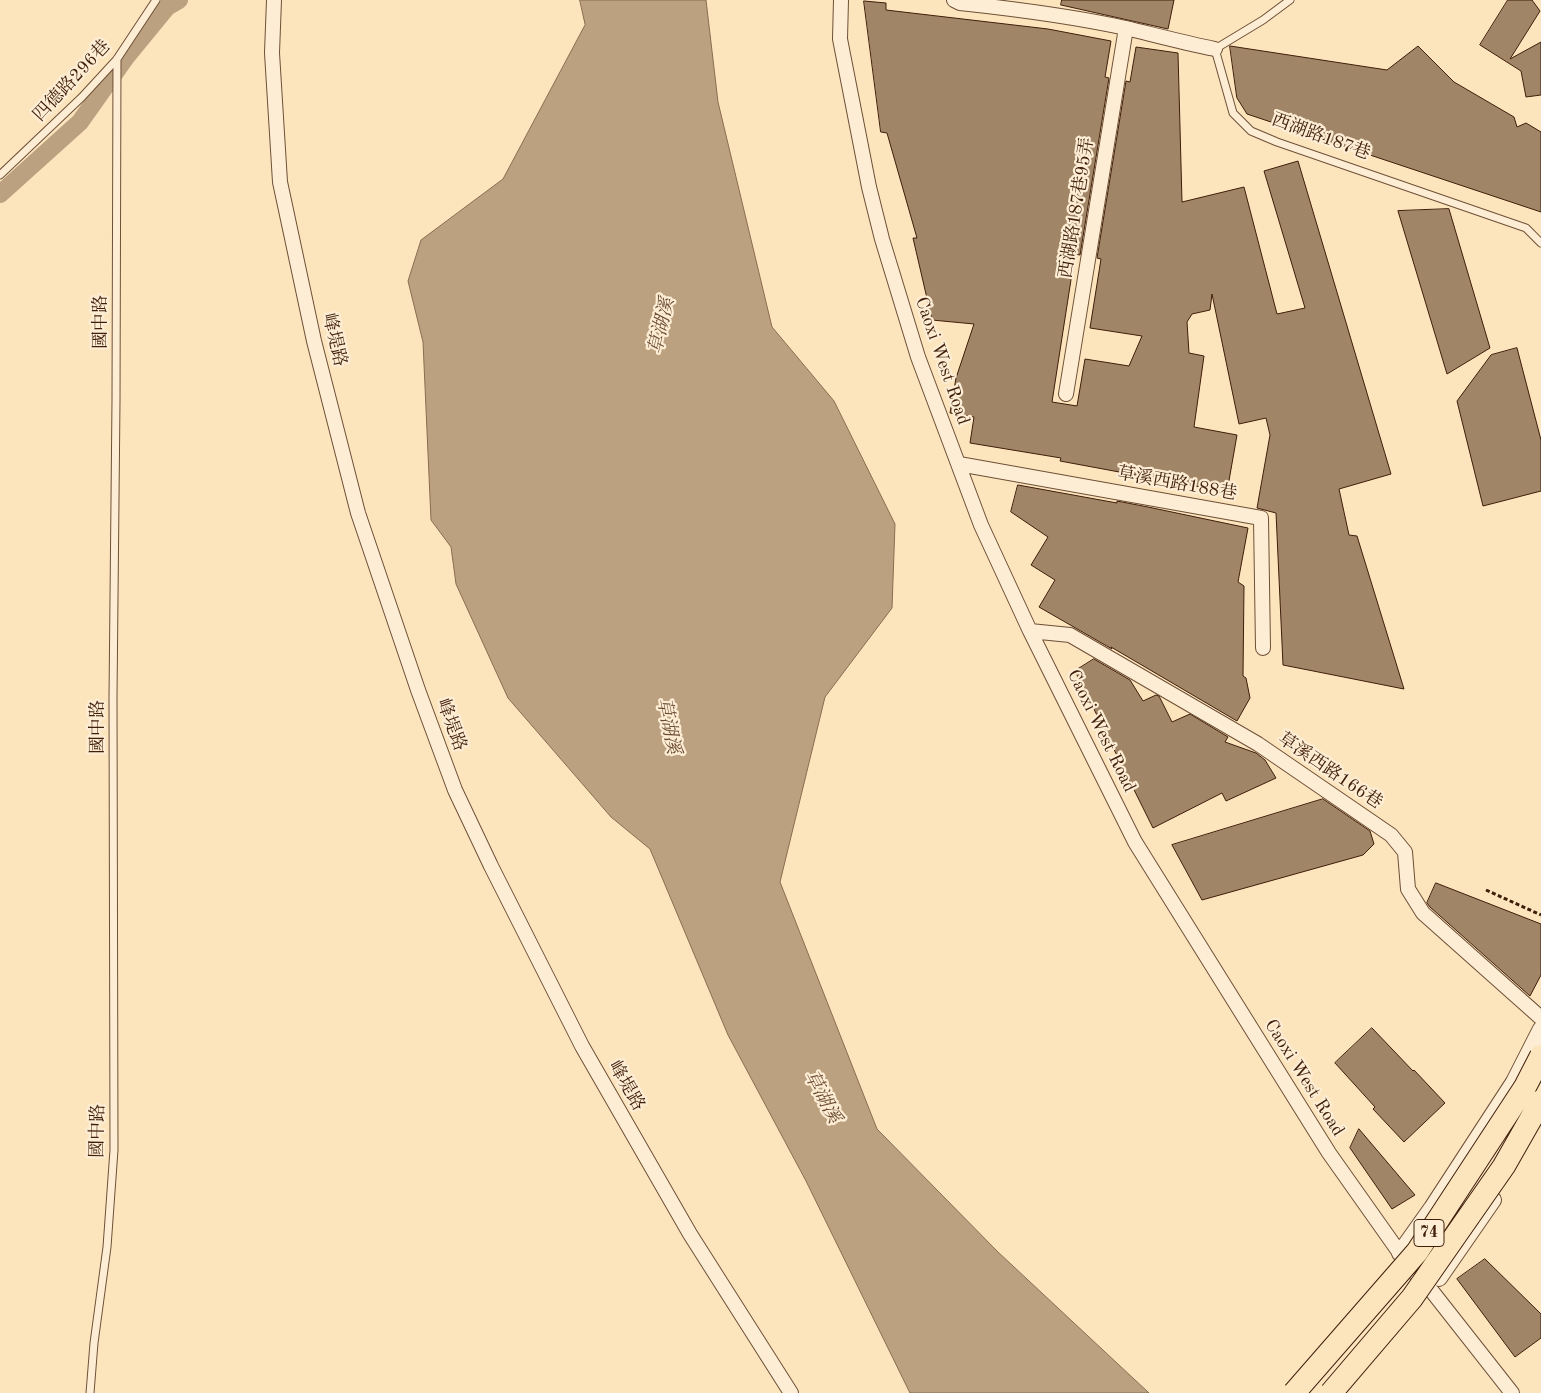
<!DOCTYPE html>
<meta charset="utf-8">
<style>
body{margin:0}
canvas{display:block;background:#fce4bd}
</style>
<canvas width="1541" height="1393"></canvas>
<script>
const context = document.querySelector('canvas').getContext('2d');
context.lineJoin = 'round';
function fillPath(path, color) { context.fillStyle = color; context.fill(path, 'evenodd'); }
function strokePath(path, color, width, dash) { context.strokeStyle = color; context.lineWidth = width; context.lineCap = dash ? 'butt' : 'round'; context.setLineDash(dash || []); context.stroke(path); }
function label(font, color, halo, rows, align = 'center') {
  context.font = font + ' "Old Standard TT","Noto Serif TC",serif'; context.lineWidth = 4.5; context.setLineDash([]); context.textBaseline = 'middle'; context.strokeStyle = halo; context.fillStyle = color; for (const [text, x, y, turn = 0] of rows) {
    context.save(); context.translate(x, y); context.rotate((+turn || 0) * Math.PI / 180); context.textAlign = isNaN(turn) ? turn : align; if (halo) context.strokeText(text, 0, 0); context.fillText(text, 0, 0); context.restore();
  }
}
const water = new Path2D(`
 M580,0H706L718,102L772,327L834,401L895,524L892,608L825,697L780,882L877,1129L998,1252L1149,1393H910L806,1181L728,1035L650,849L611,817L508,698L456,584L451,547L431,520L423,342L408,281L421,240L503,179L585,25Z`);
const canal = new Path2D(`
 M0,194L80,122L126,57L167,7L179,0`);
const building = new Path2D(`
 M1062,0H1174L1168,29L1061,5Z
 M1508,0H1532L1540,11L1510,59L1541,42V95L1526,97L1521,71L1480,45Z
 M864,1L886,3V10L1048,29L1111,41L1105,77L1109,78L1080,255L1075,254L1052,402L1077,406L1085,359L1129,366L1142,336L1090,328L1101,259L1097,258L1126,81L1130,82L1136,47L1178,53L1182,202L1244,187L1277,314L1305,308L1264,171L1298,161L1391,474L1339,489L1349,535L1357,536L1404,689L1283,665L1276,513L1257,508L1270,435L1266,418L1239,424L1212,294L1210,310L1192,314L1187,322L1189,353L1204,356L1194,427L1237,435L1227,492L1060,461L1061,458L970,443L974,417L950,413L956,378L974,324L932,320L913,238H917L887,133L881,132Z
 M1230,46L1387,70L1418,46L1454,82L1514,117L1517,127L1526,123L1541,132V212L1247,114L1237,98Z
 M1449,209L1490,348L1447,374L1398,211Z
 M1517,348L1541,440V491L1483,506L1457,401L1491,355Z
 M1018,485L1117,503V501L1148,507L1248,528L1238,582L1244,586L1243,676L1246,678L1250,698L1237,721L1111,647L1112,649L1039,607L1055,580L1031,565L1048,537L1011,512Z
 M1094,659L1130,680L1143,701L1156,695L1159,696L1172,722L1190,714L1228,737L1225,742L1256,753L1265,760L1276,778L1226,801L1222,793L1153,828L1075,671Z
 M1323,799L1370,831L1374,844L1363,855L1202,900L1172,845Z
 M1436,883L1541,924V975L1530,996L1430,907L1427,903Z
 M1372,1028L1413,1071L1414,1070L1445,1103L1404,1142L1373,1109L1375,1107L1335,1063Z
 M1359,1129L1415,1195L1392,1209L1350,1148Z
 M1485,1259L1541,1314V1338L1515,1357L1457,1279Z`);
const path = new Path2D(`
 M1486,890L1541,915`);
const service = new Path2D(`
 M1290,0L1263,20L1215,49L1233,113L1251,131L1277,142L1526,228L1541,243
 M0,175L82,97L117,59L156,0
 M90,1393L94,1343L107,1247L114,1150L113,697L116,401L117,59`);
const minor = new Path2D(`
 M274,0L272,53L280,182L314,341L358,513L418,690L455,790L491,866L582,1046L690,1234L791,1393
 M841,0L840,39L869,187L882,239L918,357L981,525L1030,631L1135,842L1329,1153L1411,1269L1431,1290L1512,1393
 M954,0L960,3C1016,9 1071,16 1126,28C1155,35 1185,43 1215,49
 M1066,394L1126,28
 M959,464L1261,518L1263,648
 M1030,631L1070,635L1258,744L1391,835L1405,852L1408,889L1423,913L1541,1018`);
const tertiary = new Path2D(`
 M1400,1253L1432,1208L1514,1082L1541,1029
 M1439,1278L1493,1200`);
const trunkBridge = new Path2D(`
 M1294,1393L1417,1252L1525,1087L1541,1056
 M1331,1393L1412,1298L1504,1166L1541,1101`);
const shields = [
 [1429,1233,30]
];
const shieldNames = [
 ["74",1429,1233]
];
const streetNames = [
 ["四德路296巷",72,81,-47],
 ["西湖路187巷",1321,137,20],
 ["西湖路187巷95弄",1077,208,-81],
 ["國中路",101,322,-90],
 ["峰堤路",334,340,77],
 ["Caoxi West Road",942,361,71],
 ["草溪西路188巷",1177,484,10],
 ["峰堤路",451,725,70],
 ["國中路",98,727,-90],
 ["Caoxi West Road",1101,731,64],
 ["草溪西路166巷",1330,771,34],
 ["Caoxi West Road",1304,1078,58],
 ["峰堤路",626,1086,60],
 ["國中路",98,1131,-89]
];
const waterNames = [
 ["草湖溪",662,326,-77],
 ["草湖溪",668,726,79],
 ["草湖溪",822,1097,62]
];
fillPath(water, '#bca180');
strokePath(water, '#8a6d51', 1);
strokePath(canal, '#bca180', 18);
fillPath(building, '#a18567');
strokePath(building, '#3f1e0a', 1);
strokePath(service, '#6e5037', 9);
strokePath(minor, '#6e5037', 16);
strokePath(tertiary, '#6e5037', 18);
strokePath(path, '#3f1e0a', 3, [4, 2.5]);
strokePath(service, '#fdedd4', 7);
strokePath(minor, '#fdedd4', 14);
strokePath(tertiary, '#fdedd4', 16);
strokePath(trunkBridge, '#3f1e0a', 24, []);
strokePath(trunkBridge, '#fce4bd', 22);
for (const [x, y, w] of shields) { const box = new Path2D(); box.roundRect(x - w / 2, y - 13.5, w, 27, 4); context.fillStyle = '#fdedd4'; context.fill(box); strokePath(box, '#3f1e0a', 1); }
label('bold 16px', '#3f1e0a', null, shieldNames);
label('18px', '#3f1e0a', '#fdedd4', streetNames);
label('italic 19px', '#6b4c33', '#fdedd4', waterNames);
</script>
